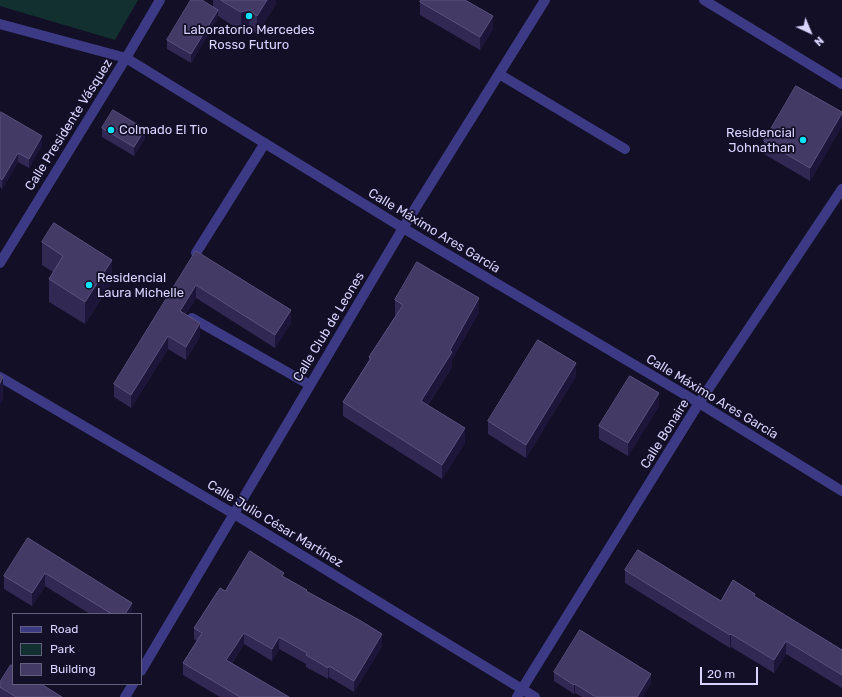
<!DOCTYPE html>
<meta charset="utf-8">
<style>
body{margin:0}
#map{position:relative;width:842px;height:697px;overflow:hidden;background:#130f26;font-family:Rubik,sans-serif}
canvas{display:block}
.legend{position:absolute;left:12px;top:613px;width:130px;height:72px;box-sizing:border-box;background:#130f26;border:1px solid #625e7d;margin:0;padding:5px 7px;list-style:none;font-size:12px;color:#d9d4ff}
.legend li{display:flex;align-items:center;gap:8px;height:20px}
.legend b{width:20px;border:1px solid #625e7d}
.north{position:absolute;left:790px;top:12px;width:40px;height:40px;-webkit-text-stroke:3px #130f26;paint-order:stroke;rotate:136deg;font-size:11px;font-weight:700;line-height:16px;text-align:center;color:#d9d4ff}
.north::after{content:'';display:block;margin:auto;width:14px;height:18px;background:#d9d4ff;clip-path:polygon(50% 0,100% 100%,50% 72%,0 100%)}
.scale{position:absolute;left:700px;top:667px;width:58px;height:18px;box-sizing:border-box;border:2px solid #d9d4ff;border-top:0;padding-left:5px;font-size:12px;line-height:14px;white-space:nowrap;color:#d9d4ff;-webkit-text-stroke:3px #130f26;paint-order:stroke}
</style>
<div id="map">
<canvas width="842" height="697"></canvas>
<ul class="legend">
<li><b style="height:5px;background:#3d3a85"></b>Road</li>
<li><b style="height:11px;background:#12302f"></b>Park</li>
<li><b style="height:11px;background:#433a66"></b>Building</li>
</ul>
<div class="north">N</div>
<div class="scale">20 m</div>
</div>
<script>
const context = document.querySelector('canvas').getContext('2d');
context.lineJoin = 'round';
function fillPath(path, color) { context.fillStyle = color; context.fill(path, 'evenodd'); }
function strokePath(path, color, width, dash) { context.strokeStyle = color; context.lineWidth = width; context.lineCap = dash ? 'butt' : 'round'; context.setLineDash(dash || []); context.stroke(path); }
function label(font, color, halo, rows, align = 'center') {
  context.font = font + ' Rubik,sans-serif'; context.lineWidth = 3.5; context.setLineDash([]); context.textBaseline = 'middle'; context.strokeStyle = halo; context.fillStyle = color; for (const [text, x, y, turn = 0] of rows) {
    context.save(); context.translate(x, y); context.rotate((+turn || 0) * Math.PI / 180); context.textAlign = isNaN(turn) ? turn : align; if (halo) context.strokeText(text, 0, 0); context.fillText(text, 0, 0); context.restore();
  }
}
const green = new Path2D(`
 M0,0H138L115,40L0,6Z`);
const minor = new Path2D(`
 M704,0L842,84
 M0,24L126,58L403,228L699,403L842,491
 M499,74L625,149
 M196,253L265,143
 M0,263L126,58L160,0
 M192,318L310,385
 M0,377L234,514L535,697
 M141,671L403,228L545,0
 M125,697L133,684
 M517,697L699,403L842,189`);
const wall = new Path2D(`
 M213,0H276V4L257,34L249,29L241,31L218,16V18L191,63L167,49V40L213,7Z
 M420,2L493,29L480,50L420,15Z
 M842,112V126L810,181L764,154V141Z
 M0,113L42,145L29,168L18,162L2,189L0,187Z
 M102,128L145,138L134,156L102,137Z
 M42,242L112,282L85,324L49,302V279L53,272L42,265Z
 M196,251L291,323L275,348L196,298L186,314L200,336L186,360L168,349L131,408L114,397V384Z
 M395,300L479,312L452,360V367L428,405L465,443L442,479L343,416V402L369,360V357L396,315H395Z
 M576,376L526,458L488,434V421Z
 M659,406L628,456L599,439V426Z
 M28,538L132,614H90L45,586L32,606L4,589V576Z
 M625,570L721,601L755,597L842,650V688L786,654L774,673L731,647L730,648L625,583Z
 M284,577L307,591L382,646L354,692L329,677L328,679L306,667V664L279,649L272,661L244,644L232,663L289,697H220L183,675V663L197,641L194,639V628L225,591Z
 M554,672L651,683L642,697H582L575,693L574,694L554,681Z
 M0,682L62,697H0Z`);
const shadedWall = new Path2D(`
 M267,0H276V4L257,34V16Z
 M218,10V18L191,63V54Z
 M249,10V29L241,31V12Z
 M493,16V29L480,50V37Z
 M842,113V126L810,181V168Z
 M145,129V138L134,156V147Z
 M42,136V145L29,168V159Z
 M18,153V162L2,189V180Z
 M112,260V282L85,324V302Z
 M196,285V298L180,324V311Z
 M479,298V312L452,360V367L421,415V401Z
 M291,310V323L275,348V335Z
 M200,323V336L186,360V347Z
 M168,336V349L131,408V395Z
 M576,363V376L526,458V445Z
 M3,377V400L0,405V383Z
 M659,393V406L628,456V443Z
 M465,428V443L442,479V465Z
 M45,573V586L32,606V593Z
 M132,603V614H125Z
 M244,633V644L226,671V660Z
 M382,634V646L354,692V681Z
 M731,634V647L730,648V635Z
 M279,637V649L272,661V649Z
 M786,641V654L774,673V660Z
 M329,666V677L328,679V668Z
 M651,674V683L642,697H637Z
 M575,684V693L574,694V685Z`);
const building = new Path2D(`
 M191,0H202L218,10L191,54L167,40Z
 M221,0H267L257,16L249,10L241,12Z
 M421,0H465L493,16L480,37L420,2Z
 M796,86L842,112V113L810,168L764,141Z
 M113,110L145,129L134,147L102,128Z
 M1,112L42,136L29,159L18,153L2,180L0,178V113Z
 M54,223L112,260L85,302L49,279L63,256L42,242Z
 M196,251L291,310L275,335L196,285L180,311L200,323L186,347L168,336L131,395L114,384Z
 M417,262L479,298L450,350L452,352L421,401L465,428L442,465L343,402L371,358L369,357L403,305L395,300Z
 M538,340L576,363L526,445L488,421Z
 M0,375L3,377L0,383Z
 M630,376L659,393L628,443L599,426Z
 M28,538L132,603L125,614H112L45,573L32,593L4,576Z
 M638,550L721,601L733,580L755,594L754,596L842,650V675L786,641L774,660L731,634L730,635L625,570Z
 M250,551L284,573L282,576L307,590L306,591L361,621L382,634L354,681L329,666L328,668L306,655L307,653L279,637L272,649L244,633L226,660L289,697H240L183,663L202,633L194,628L220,588L225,591Z
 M580,630L651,674L637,697H596L575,684L574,685L554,672Z
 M11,665L13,666V684H41L62,697H16L0,687V682Z`);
const markers = [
 [249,16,4,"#00e5ff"],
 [111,130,4,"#00e5ff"],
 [803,140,4,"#00e5ff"],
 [89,285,4,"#00e5ff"]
];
const poiNames = [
 ["Laboratorio Mercedes",249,30,"center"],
 ["Rosso Futuro",249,45,"center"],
 ["Colmado El Tio",119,130],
 ["Residencial",795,133,"right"],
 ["Johnathan",795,148,"right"],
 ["Residencial",97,278],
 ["Laura Michelle",97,293]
];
const streetNames = [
 ["Calle Presidente Vásquez",69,125,-58],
 ["Calle Máximo Ares García",434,231,31],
 ["Calle Club de Leones",329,327,-59],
 ["Calle Máximo Ares García",712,397,31],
 ["Calle Bonaire",665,434,-58],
 ["Calle Julio César Martínez",275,524,31]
];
fillPath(green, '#12302f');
strokePath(minor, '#3d3a85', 10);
fillPath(wall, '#312854');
fillPath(shadedWall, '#1d163a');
fillPath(building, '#433a66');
strokePath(building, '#5a527e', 1);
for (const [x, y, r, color] of markers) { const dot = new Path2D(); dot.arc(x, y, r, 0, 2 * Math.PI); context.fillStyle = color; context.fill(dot); strokePath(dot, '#130f26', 1.5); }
label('13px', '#d9d4ff', '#130f26', poiNames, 'left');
label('13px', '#d9d4ff', '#130f26', streetNames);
</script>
